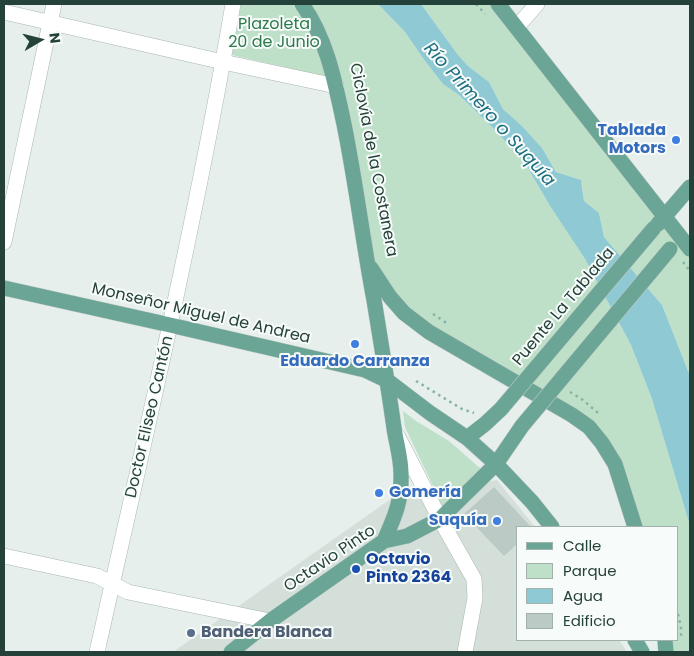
<!DOCTYPE html>
<meta charset="utf-8">
<style>
body{margin:0}
#map{position:relative;width:694px;height:656px;overflow:hidden;background:#e6efeb;font-family:Poppins,sans-serif}
canvas{display:block}
.frame{position:absolute;inset:0;border:5px solid #24423a;pointer-events:none}
.legend{position:absolute;left:516px;top:526px;width:162px;height:115px;box-sizing:border-box;background:#f7fbf9;border:1px solid #a3b1ad;margin:0;padding:6px 9px;list-style:none;font-size:15px;color:#24423a}
.legend li{display:flex;align-items:center;gap:10px;height:25px}
.legend b{width:25px;border:1px solid #a3b1ad}
.north{position:absolute;left:15px;top:15px;width:50px;height:50px;-webkit-text-stroke:4px #f7fbf9;paint-order:stroke;rotate:82deg;font-size:14px;font-weight:700;line-height:20px;text-align:center;color:#24423a}
.north::after{content:'';display:block;margin:auto;width:18px;height:22px;background:#24423a;clip-path:polygon(50% 0,100% 100%,50% 72%,0 100%)}
</style>
<div id="map">
<canvas width="694" height="656"></canvas>
<div class="frame"></div>
<ul class="legend">
<li><b style="height:6px;background:#6aa596"></b>Calle</li>
<li><b style="height:14px;background:#bfe0c8"></b>Parque</li>
<li><b style="height:14px;background:#8ec9d4"></b>Agua</li>
<li><b style="height:14px;background:#bbcac4"></b>Edificio</li>
</ul>
<div class="north">N</div>
</div>
<script>
const context = document.querySelector('canvas').getContext('2d');
context.lineJoin = 'round';
function fillPath(path, color) { context.fillStyle = color; context.fill(path, 'evenodd'); }
function strokePath(path, color, width, dash) { context.strokeStyle = color; context.lineWidth = width; context.lineCap = dash ? 'butt' : 'round'; context.setLineDash(dash || []); context.stroke(path); }
function label(font, color, halo, rows, align = 'center') {
  context.font = font + ' Poppins,sans-serif'; context.lineWidth = 4; context.setLineDash([]); context.textBaseline = 'middle'; context.strokeStyle = halo; context.fillStyle = color; for (const [text, x, y, turn = 0] of rows) {
    context.save(); context.translate(x, y); context.rotate((+turn || 0) * Math.PI / 180); context.textAlign = isNaN(turn) ? turn : align; if (halo) context.strokeText(text, 0, 0); context.fillText(text, 0, 0); context.restore();
  }
}
const built = new Path2D(`
 M497,480L535,527H518V640H619L627,652H173L395,496Z`);
const green = new Path2D(`
 M241,4H292L296,8L314,37L327,77L232,55Z
 M302,4H378L405,32L425,61L443,84L459,95L496,131L525,163L550,206L585,259L631,345L652,399L690,526V652H666L665,640H678V527H635L602,443L429,332L367,260L336,86Z
 M421,4H498L690,249V376L662,305L604,237L599,213L584,201L582,184L578,179L556,172L542,148L522,126L503,109L489,82L468,66L458,55Z
 M403,411L416,421L449,441L481,469L442,505L405,427Z`);
const water = new Path2D(`
 M378,4H421L458,55L468,66L489,82L503,109L522,126L542,148L556,172L581,180L584,201L599,213L604,237L662,305L690,376V526L652,399L631,345L585,259L550,206L525,163L496,131L459,95L443,84L425,61L405,32Z`);
const building = new Path2D(`
 M494,487L531,527H518V543L504,556L464,514Z`);
const path = new Path2D(`
 M476,4L485,14
 M683,262L690,271
 M433,314L448,324
 M416,381L462,409L474,413
 M570,392L583,400L598,413
 M678,614L681,627V638`);
const minor = new Path2D(`
 M4,12L223,62L336,86
 M517,27L537,4
 M4,242L54,4
 M398,437L440,519L474,579L475,598L465,652
 M4,556L97,576L128,592L270,621
 M97,652C145,437 196,221 233,4`);
const major = new Path2D(`
 M302,4C327,39 335,82 344,124C356,183 363,242 374,300C381,343 388,385 394,428C396,442 401,458 401,473C402,501 395,516 384,541
 M498,4L690,249
 M658,224L690,187
 M371,268L390,297L404,313L429,332L572,415L589,427L602,443L615,464L635,527
 M4,288L170,325L365,370L388,381L430,413L467,438L496,464L532,502L552,527
 M467,438L485,424L501,409
 M635,640L642,652
 M665,640L666,652
 M231,652L270,621L384,541L407,536L440,519L496,464L522,426`);
const majorBridge = new Path2D(`
 M501,409L654,228
 M522,426L670,249`);
const markers = [
 [676,140,5,"#3f7fe0"],
 [355,344,5,"#3f7fe0"],
 [379,493,5,"#3f7fe0"],
 [497,521,5,"#3f7fe0"],
 [356,569,5,"#1a4fb4"],
 [191,633,5,"#5c6f8a"]
];
const parkNames = [
 ["Plazoleta",274,25],
 ["20 de Junio",274,43]
];
const shopNames = [
 ["Tablada",666,131],
 ["Motors",666,149],
 ["Eduardo Carranza",355,362,"center"],
 ["Gomería",389,493,"left"],
 ["Suquía",487,521]
];
const streetNames = [
 ["Ciclovía de la Costanera",373,160,79],
 ["Puente La Tablada",564,307,-50],
 ["Monseñor Miguel de Andrea",201,314,13],
 ["Doctor Eliseo Cantón",150,417,-77],
 ["Octavio Pinto",330,559,-34]
];
const transitNames = [
 ["Octavio",366,560],
 ["Pinto 2364",366,578]
];
const serviceNames = [
 ["Bandera Blanca",201,633]
];
const waterNames = [
 ["Río Primero o Suquía",489,115,48]
];
fillPath(built, '#d4dfda');
fillPath(green, '#bfe0c8');
fillPath(water, '#8ec9d4');
fillPath(building, '#bbcac4');
strokePath(minor, '#a8b8b2', 16);
strokePath(major, '#c2cac8', 16);
strokePath(path, '#86b3a5', 2.5, [2.5, 4]);
strokePath(minor, '#fff', 15);
strokePath(major, '#6aa596', 15);
strokePath(majorBridge, '#c2cac8', 16, []);
strokePath(majorBridge, '#6aa596', 15);
for (const [x, y, r, color] of markers) { const dot = new Path2D(); dot.arc(x, y, r, 0, 2 * Math.PI); context.fillStyle = color; context.fill(dot); strokePath(dot, '#f7fbf9', 2); }
label('16px', '#2d7a4b', '#f7fbf9', parkNames);
label('bold 16px', '#366cbe', '#f7fbf9', shopNames, 'right');
label('16px', '#24423a', '#f7fbf9', streetNames);
label('bold 16px', '#164399', '#f7fbf9', transitNames, 'left');
label('bold 16px', '#4e5e75', '#f7fbf9', serviceNames, 'left');
label('italic 18px', '#1c6f80', '#f7fbf9', waterNames);
</script>
